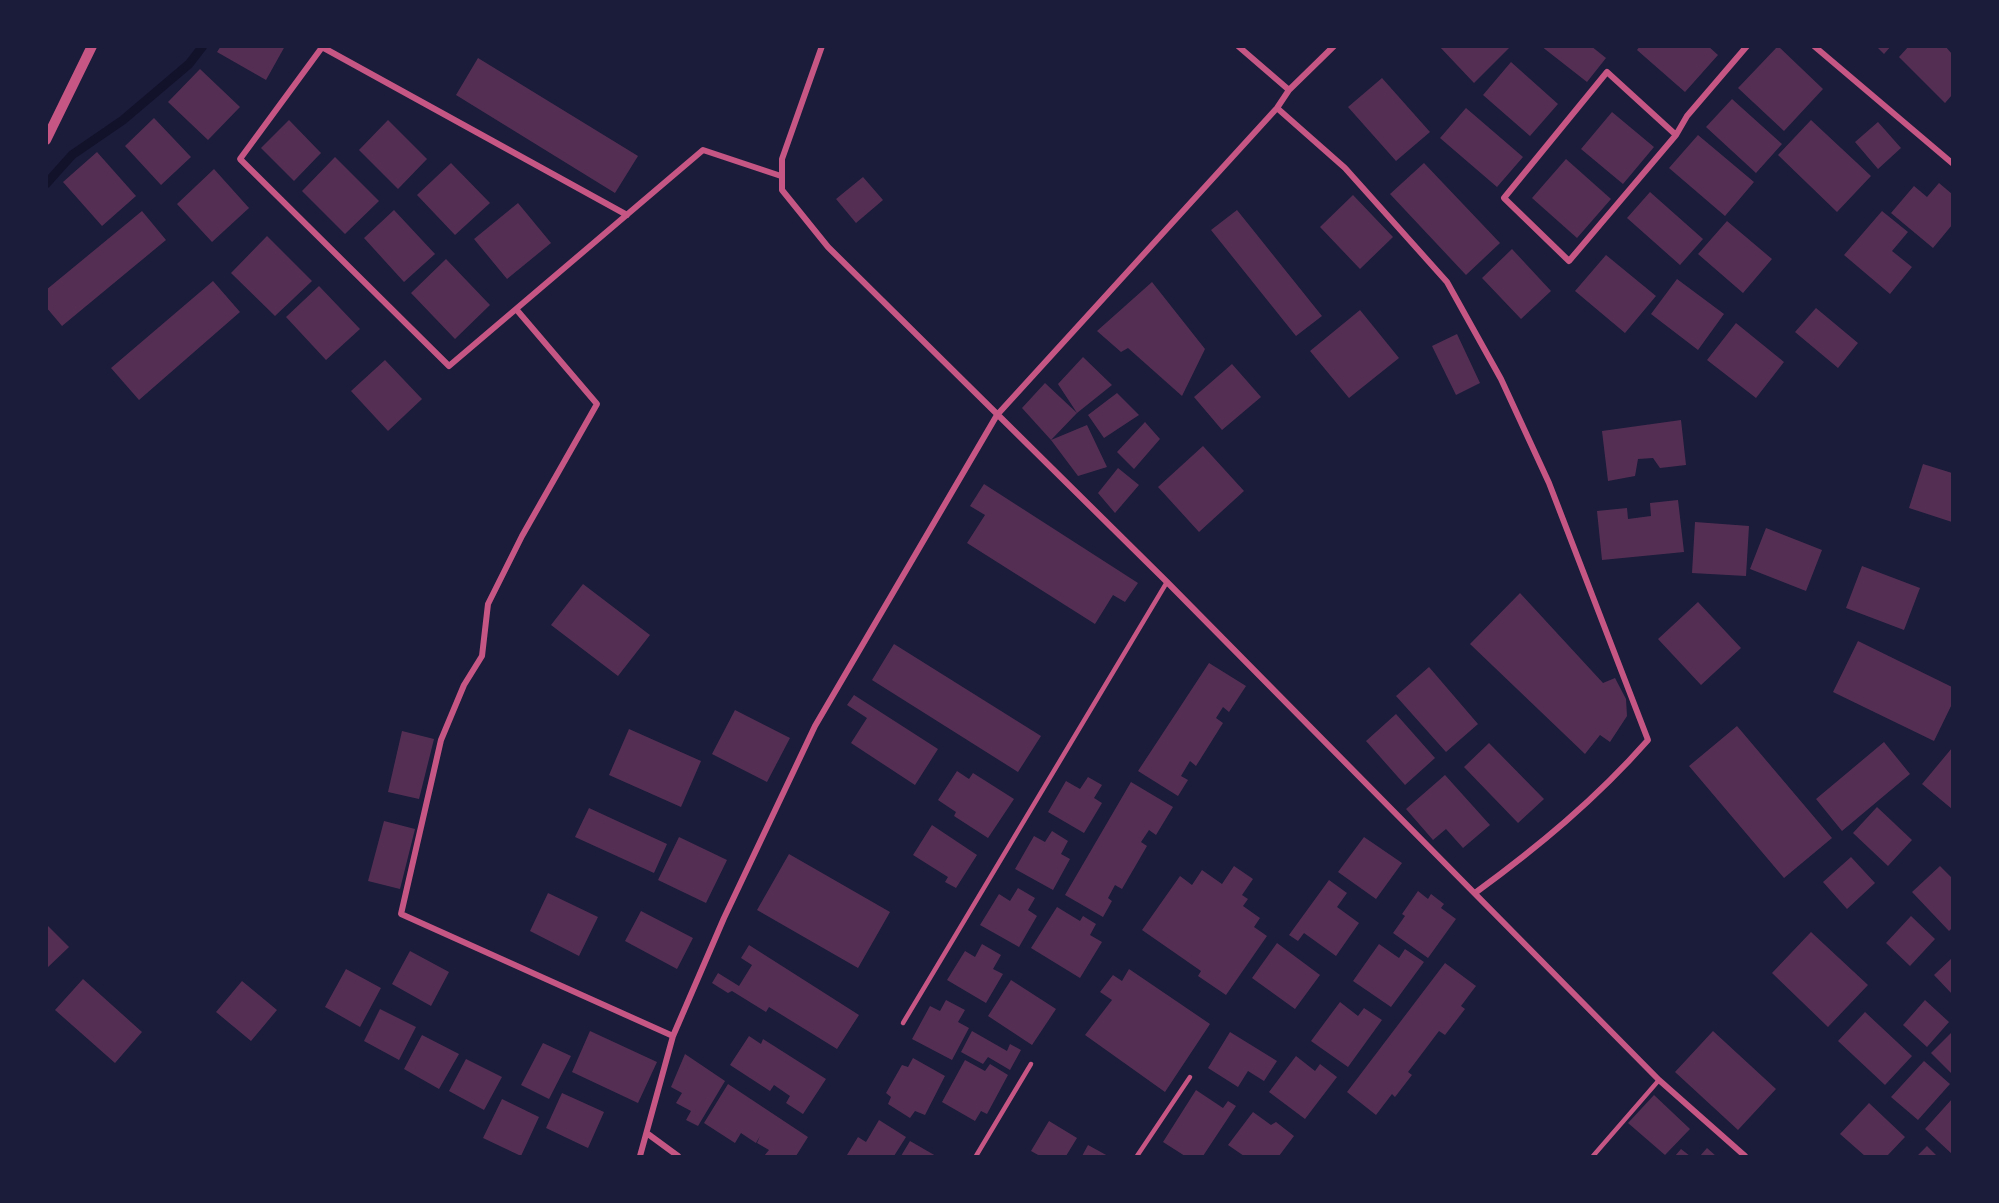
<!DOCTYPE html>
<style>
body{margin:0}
#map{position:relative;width:1999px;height:1203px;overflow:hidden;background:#1b1b3a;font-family:"IBM Plex Sans",sans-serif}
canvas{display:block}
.frame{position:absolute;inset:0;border:48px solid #1b1b3a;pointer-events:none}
</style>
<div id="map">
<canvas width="1999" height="1203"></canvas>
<div class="frame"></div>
</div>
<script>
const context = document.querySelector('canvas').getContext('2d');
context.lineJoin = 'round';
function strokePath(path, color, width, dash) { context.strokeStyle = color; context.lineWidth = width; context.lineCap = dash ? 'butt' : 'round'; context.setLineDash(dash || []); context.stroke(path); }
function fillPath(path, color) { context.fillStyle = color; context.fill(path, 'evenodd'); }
const stream = new Path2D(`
 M46,184L72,155L123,120L189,64L203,46`);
const building = new Path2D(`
 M221,46H285L266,80L217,52Z
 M1439,46H1511L1474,83Z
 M1541,46H1591L1606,58L1587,82Z
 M1640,46H1708L1718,55L1685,92L1637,50Z
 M1778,46L1823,89L1784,131L1738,88Z
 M1876,46H1891L1884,54Z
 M1909,46H1945L1952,54V95L1945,103L1899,57Z
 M478,58L638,156L615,193L456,95Z
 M1511,62L1558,104L1530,136L1483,95Z
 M200,69L240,107L208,140L168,102Z
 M1382,78L1430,132L1396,161L1348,107Z
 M1732,99L1782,144L1756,173L1706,127Z
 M1466,108L1523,157L1497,187L1440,138Z
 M1612,112L1654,147L1623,184L1581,149Z
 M154,118L191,157L161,185L125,146Z
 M289,120L321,153L294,181L261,148Z
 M388,120L427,159L398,189L359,150Z
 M1811,120L1871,176L1837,212L1778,155Z
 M1878,122L1901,148L1878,169L1855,142Z
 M1698,135L1754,182L1725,216L1669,168Z
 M97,152L136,196L102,226L63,182Z
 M335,157L379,201L345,234L302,191Z
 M1566,159L1611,199L1577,238L1532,198Z
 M451,163L490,203L455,235L417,195Z
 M1424,163L1500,243L1466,275L1390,194Z
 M214,169L249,208L212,242L177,204Z
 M863,177L883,200L856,223L836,199Z
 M1939,183L1952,194V225L1933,248L1891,213L1914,186L1927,197Z
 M1650,192L1703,239L1680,265L1627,218Z
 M1353,195L1393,237L1360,269L1320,227Z
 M518,203L551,243L507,279L474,239Z
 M394,210L435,254L404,282L364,238Z
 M1237,210L1322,316L1296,336L1211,230Z
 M142,211L166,240L62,326L46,307V290Z
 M1882,211L1908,232L1892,251L1912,267L1890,294L1844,255Z
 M1727,221L1772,259L1743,293L1698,254Z
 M267,236L312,281L275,316L231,273Z
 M1512,249L1551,291L1521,319L1482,278Z
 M1606,255L1656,296L1625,333L1575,291Z
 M446,259L490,305L455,339L411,293Z
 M1677,279L1724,314L1698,350L1651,314Z
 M213,281L240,312L139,400L111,368Z
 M1152,282L1205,349L1182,396L1128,348L1121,352L1097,331Z
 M319,286L360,329L326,360L286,317Z
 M1816,308L1858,343L1838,368L1795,332Z
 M1360,310L1399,358L1349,398L1310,351Z
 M1736,323L1784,362L1756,398L1707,360Z
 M1457,334L1480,383L1456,395L1432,346Z
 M1083,357L1112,385L1077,413L1058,384Z
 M385,360L422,399L388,431L351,391Z
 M1232,364L1261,397L1222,430L1194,397Z
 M1045,383L1077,413L1051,440L1022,408Z
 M1117,393L1139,415L1104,438L1088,415Z
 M1681,420L1686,465L1660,468L1653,458L1638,459L1635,476L1608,481L1602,431Z
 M1145,422L1160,439L1134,469L1117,452Z
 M1087,425L1107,467L1078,476L1051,440Z
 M1203,446L1244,491L1199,532L1158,487Z
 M1923,464L1952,473V522L1909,508Z
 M1118,468L1139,485L1115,513L1098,493Z
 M984,484L1138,583L1125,602L1113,595L1095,624L967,543L985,515L970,506Z
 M1678,500L1684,552L1602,560L1597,511L1627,508L1628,519L1651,516L1650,503Z
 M1695,522L1749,526L1746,576L1692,573Z
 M1766,528L1822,550L1806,591L1750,569Z
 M1862,566L1920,588L1904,630L1846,608Z
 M583,584L650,635L618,676L551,625Z
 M1520,593L1603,683L1615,678L1626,699L1627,716L1610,742L1600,735L1585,754L1470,644Z
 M1698,602L1741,648L1701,685L1658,639Z
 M1858,641L1952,687V704L1934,741L1833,692Z
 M894,644L1041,736L1018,772L872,680Z
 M1209,663L1246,686L1229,712L1223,707L1216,718L1223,723L1196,766L1190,761L1181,776L1188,780L1178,796L1138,771Z
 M1429,667L1478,724L1446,752L1396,696Z
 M854,695L938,749L915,785L851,743L867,718L847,705Z
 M735,710L790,738L767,782L712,754Z
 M1396,714L1435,758L1405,785L1366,741Z
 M1737,726L1832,838L1784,878L1689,766Z
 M629,729L701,761L681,807L609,775Z
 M402,731L434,739L419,799L388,792Z
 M1884,742L1910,774L1842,831L1816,799Z
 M1489,743L1544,799L1518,823L1464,767Z
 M1952,748V809L1922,784Z
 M957,771L969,779L973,773L1014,799L988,838L954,816L956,812L938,800Z
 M1445,775L1490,825L1463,848L1446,829L1433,840L1406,809Z
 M1088,777L1102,785L1094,798L1102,803L1084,833L1048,812L1066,781L1080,789Z
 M1131,782L1173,807L1156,835L1149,830L1141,842L1147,846L1122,889L1115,885L1108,898L1112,901L1103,917L1065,895Z
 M1877,807L1912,840L1888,866L1853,833Z
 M589,808L667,844L654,873L575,837Z
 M384,821L415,829L400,889L368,881Z
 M932,825L977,855L956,888L945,882L948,877L913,855Z
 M1052,831L1068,841L1061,854L1070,859L1053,890L1015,869L1034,836L1045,842Z
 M679,837L727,860L706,903L658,880Z
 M1364,837L1402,863L1376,899L1338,872Z
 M789,854L890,912L858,968L757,910Z
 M1851,857L1875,883L1847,909L1823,882Z
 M1234,866L1253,879L1242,895L1248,899L1243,906L1260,918L1254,927L1267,936L1226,995L1198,976L1201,971L1142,930L1180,876L1192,885L1202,870L1222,884Z
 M1940,866L1952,878V928L1949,931L1912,892Z
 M1329,880L1347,893L1337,907L1359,923L1336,956L1304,933L1298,941L1289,935Z
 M1018,888L1035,898L1028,910L1037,916L1019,947L980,925L999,894L1010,901Z
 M1418,891L1428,899L1431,894L1444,904L1441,908L1456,919L1428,958L1393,933L1405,916L1402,914Z
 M548,893L598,917L579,956L530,931Z
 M1057,907L1080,921L1083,916L1096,924L1090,935L1102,942L1080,978L1031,948Z
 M641,911L693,938L677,969L625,941Z
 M1911,916L1935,939L1910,966L1886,943Z
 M46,924L69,947L46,969Z
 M1811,932L1868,985L1828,1027L1772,973Z
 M1277,943L1320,975L1295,1009L1252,978Z
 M982,944L1001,955L993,969L1003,974L986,1003L947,980L965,951L975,957Z
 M1379,944L1399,958L1405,949L1424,962L1391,1007L1353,981Z
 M749,945L859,1015L837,1049L769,1007L766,1012L732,991L728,993L712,983L718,973L739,986L752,965L741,958Z
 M410,951L449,972L431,1006L392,984Z
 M1952,958V994L1934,975Z
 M1445,963L1476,986L1461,1006L1465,1009L1445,1035L1439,1031L1408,1072L1412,1075L1395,1097L1392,1094L1376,1115L1347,1092Z
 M346,969L381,988L360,1027L325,1007Z
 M1129,969L1210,1024L1165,1092L1085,1035L1112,1000L1100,992L1113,975L1122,981Z
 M83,979L142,1032L115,1063L55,1010Z
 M1011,980L1056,1009L1032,1045L988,1016Z
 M242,981L277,1010L251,1041L216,1012Z
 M946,1000L965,1010L958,1022L969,1028L952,1060L912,1039L930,1006L940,1011Z
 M1925,1000L1949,1022L1927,1047L1903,1025Z
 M1340,1002L1358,1016L1364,1008L1382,1020L1348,1067L1311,1041Z
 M380,1009L416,1027L399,1060L364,1041Z
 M1865,1012L1912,1056L1885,1085L1838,1041Z
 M590,1031L657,1062L638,1103L572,1072Z
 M972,1031L1007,1051L1010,1044L1021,1050L1010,1070L988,1057L983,1064L961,1052Z
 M1713,1031L1776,1089L1738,1130L1675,1072Z
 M1230,1032L1277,1061L1264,1081L1248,1071L1238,1087L1208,1068Z
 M1952,1032V1074L1931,1053Z
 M422,1035L459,1054L439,1089L404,1069Z
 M749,1036L761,1044L763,1039L826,1079L803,1114L786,1103L790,1096L774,1085L770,1091L730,1065Z
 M543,1043L571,1056L549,1099L521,1085Z
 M685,1054L725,1081L698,1126L686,1120L691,1111L676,1103L682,1093L671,1087Z
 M1296,1056L1315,1071L1320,1064L1337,1077L1305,1119L1269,1092Z
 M913,1058L945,1076L925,1115L915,1111L910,1118L888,1104L891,1097L886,1093L902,1065L908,1067Z
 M466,1059L502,1077L484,1110L449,1091Z
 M965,1060L985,1071L990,1064L1008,1075L987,1114L981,1111L975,1121L942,1102Z
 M1924,1061L1950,1084L1918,1120L1891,1097Z
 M728,1084L808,1137L796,1156H764L769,1150L757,1143L760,1136L756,1143L741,1133L735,1143L704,1123Z
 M1196,1090L1223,1108L1228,1101L1236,1106L1203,1156H1185L1163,1142Z
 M562,1093L604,1112L588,1148L546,1128Z
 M1654,1095L1690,1129L1665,1155L1628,1123Z
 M502,1099L539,1117L521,1156L483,1138Z
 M1952,1099V1154L1925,1129Z
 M1869,1103L1905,1137L1887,1156H1865L1840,1134Z
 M1253,1112L1271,1125L1276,1122L1294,1136L1279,1156H1244L1228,1145Z
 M879,1120L906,1137L894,1156L847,1155L858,1137L866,1142Z
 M1049,1121L1077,1138L1066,1156H1040L1031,1151Z
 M910,1141L936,1156H901Z
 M1088,1145L1108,1156H1082Z
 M1927,1146L1937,1156H1917Z
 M1707,1148L1716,1156H1700Z
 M1681,1149L1690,1156H1675Z`);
const service = new Path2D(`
 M903,1023L1167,582
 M976,1156L1031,1064
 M1137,1156L1190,1077
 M1593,1156L1659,1080`);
const minor = new Path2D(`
 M323,46L240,159L449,366L703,150L781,176
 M822,46L782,159V190L828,247L1167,582L1659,1080L1745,1156
 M1238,46L1289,90
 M1814,46L1952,163
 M322,47L627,215
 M1277,108L1345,168L1447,282L1501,379L1549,483L1648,740C1596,799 1538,847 1475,893
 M1676,135L1607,72L1504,198L1569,261L1676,135L1687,116L1747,46
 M516,309L597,404L522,536L488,604L482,656L464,685L441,740L401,914L673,1036
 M648,1134L678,1156
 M640,1156L673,1036L724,918L815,726L997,415L1277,108L1289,90L1334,46`);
const tertiary = new Path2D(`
 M46,140L92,46`);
strokePath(stream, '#12122b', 9);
fillPath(building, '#542f53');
strokePath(service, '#c65784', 4.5);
strokePath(minor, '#c65784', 6);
strokePath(tertiary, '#c65784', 10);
</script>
